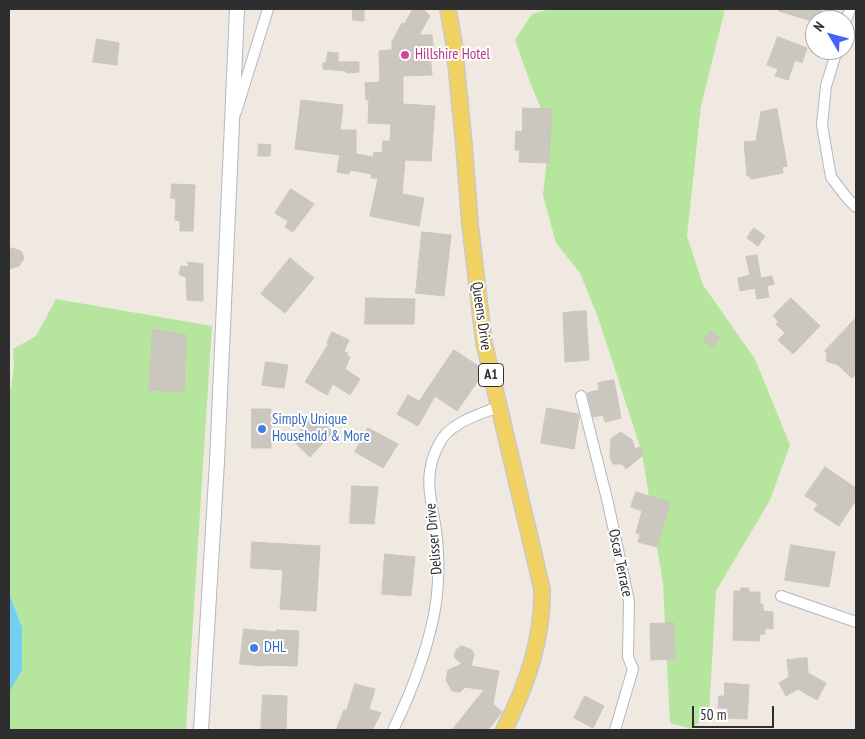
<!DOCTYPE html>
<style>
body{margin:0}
#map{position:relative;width:865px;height:739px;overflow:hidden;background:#efe9e1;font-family:"PT Sans Narrow",sans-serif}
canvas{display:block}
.frame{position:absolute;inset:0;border:10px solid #2e2e2e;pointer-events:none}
.north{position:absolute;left:805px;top:10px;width:50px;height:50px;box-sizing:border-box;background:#fff;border:1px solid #ababab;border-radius:50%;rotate:307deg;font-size:14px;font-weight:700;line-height:20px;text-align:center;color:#2e2e2e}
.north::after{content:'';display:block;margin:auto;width:18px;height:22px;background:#4264fb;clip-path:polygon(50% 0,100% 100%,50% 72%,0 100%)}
.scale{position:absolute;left:692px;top:706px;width:82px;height:22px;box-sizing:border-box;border:2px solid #2e2e2e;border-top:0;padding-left:6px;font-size:15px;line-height:18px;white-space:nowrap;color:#2e2e2e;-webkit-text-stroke:4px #fff;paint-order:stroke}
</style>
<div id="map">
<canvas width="865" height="739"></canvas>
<div class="frame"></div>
<div class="north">N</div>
<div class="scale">50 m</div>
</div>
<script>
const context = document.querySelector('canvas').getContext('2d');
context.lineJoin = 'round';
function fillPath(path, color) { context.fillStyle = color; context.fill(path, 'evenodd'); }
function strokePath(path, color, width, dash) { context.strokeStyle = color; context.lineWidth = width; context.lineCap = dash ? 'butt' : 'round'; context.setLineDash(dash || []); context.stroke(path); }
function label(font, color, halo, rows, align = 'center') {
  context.font = font + ' "PT Sans Narrow",sans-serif'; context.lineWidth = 4; context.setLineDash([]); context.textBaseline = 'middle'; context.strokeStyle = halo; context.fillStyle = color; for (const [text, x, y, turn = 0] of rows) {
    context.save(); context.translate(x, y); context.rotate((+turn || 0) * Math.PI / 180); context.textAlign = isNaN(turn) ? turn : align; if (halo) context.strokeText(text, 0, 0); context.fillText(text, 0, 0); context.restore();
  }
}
const green = new Path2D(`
 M551,9H725L701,106L687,236L703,285L755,359L790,445L770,500L716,591L709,714L691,729L670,723L663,584L642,453L598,317L580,273L556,243L543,195L550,130L530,82L515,40L532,14Z
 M56,299L212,326L186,730H9V693L22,670V627L9,593V390L11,389L14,364L13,349L36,336Z`);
const water = new Path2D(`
 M9,593L22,627V670L9,693Z`);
const building = new Path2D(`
 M353,9H364V21L353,20Z
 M413,9H423L430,16L419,35H432L434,54L430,55L432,75L403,76V104L435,106L431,161L405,160L402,194L424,198L419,226L370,216L378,178H371L372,174L350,170L349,174L337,172L340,155L295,149L301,100L343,105L340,130H356V154L373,157L374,152L382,153L383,141H390L391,124L368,123L369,100H366L365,83L380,82L379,51L392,50V42L402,23L404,24Z
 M779,9H822L819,20H815V22L779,11Z
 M778,37L807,48L802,63L795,60L788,80L775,76L778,69L767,65Z
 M97,39L119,43L117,65L93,62Z
 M328,52L338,53V62H359V72L346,73V71L323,69V63H326Z
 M523,108L552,109L549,163L519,162L520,150H515L516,131L522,132Z
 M777,109L787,166L782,167L783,173L751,179L749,176H747L744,142L756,141L761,112Z
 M259,144L271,145L270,156H258Z
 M172,184L195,185L193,231H180V221L175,220L176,199L171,198Z
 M291,189L314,204L293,232L285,227L288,221L275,213Z
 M754,228L765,236L758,246L747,238Z
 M422,232L451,235L444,296L416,293Z
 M12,248L21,251L24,258L19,266L9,269V249Z
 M757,255L761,278L772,276L774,284L767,286L769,297L757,299L755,288L740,291L738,278L750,275L746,257Z
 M290,258L314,278L285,313L261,294Z
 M188,262L203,264V301L187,300L186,277L179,275L181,266L188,267Z
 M366,298L415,299L414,324H365Z
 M791,298L820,326L793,354L778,340L785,333L776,324L779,322L773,316Z
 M586,311L589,360L565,362L563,313Z
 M856,318V374L852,378L838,365L826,361L827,353L825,351Z
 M153,329L186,335L184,392L149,390Z
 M710,331L720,338L712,348L703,340Z
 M332,332L349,340L344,352L348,353L347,356L350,357L345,369L360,379L350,395L333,384L327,395L305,382L329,343H327Z
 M454,350L480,367L482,375L457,411L435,396L418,426L397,414L408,395L419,401Z
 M266,362L288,365L284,388L262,385Z
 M614,380L621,418L605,422L603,415L593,417L587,393L599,390L598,383Z
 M547,408L578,414L579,418L574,449L541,443Z
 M252,409H271V448H252Z
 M314,416L333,432L310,457L292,440Z
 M368,428L398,444L383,468L355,452Z
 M621,432L632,440L635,449L640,447L643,455L626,469L622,464H613L610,458L611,439Z
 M825,467L856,488V500L839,526L814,510L818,504L805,496Z
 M352,486L378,487L374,524L350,523Z
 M636,492L670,502L657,547L638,542L640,534L636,533L642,511L631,507Z
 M252,542L320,546L316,611L280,609L283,570L251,568Z
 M791,545L835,552L829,587L785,580Z
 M385,554L415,557L411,596L382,594Z
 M741,588H749V592H760V604H763V611L773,612V629L765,628V634H760L759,641L733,640L734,591H741Z
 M674,623L675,659L651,660L650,624Z
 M244,629L276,632V630L299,631L297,666L265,665V666L240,664Z
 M462,646L472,650L474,655L471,666L499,671L493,704L502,712L488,730H452L484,690L465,687L460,692L452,691L446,680L448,670L462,664L454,657L456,650Z
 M807,658L808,673L826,683L817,700L798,689L786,696L779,683L789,677L787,660Z
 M725,683L749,685L747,719L727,718L728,708H718L719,696H724Z
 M355,684L375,689L369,709L381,713L372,730H336L344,710L346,711Z
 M263,695L287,696L286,730H261Z
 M585,696L604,706L593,728L574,718Z`);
const street = new Path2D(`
 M845,24L850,9
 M837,50L826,86L822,125L831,177L847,198L856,207
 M236,112L268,9
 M581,396L608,503L629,601L628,657L633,669L615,730
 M781,596L856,622
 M393,730C414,687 437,627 438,579C439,562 438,546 436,530C433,509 426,486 431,466C432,459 436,450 439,444C449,423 478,415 498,407`);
const secondary = new Path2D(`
 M201,730L217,462L237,9`);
const primary = new Path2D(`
 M448,9L454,43L464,145L470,224L484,343L542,589C543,639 527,686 504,730`);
const markers = [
 [405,55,5,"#d1479c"],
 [262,429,5,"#3f7fe0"],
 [254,648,5,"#3f7fe0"]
];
const shields = [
 [491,375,25]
];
const shieldNames = [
 ["A1",491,375]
];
const hotelNames = [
 ["Hillshire Hotel",415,55]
];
const streetNames = [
 ["Queens Drive",481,316,82],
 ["Delisser Drive",434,539,-95],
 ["Oscar Terrace",620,563,78]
];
const shopNames = [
 ["Simply Unique",272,420],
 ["Household & More",272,437],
 ["DHL",264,648]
];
fillPath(green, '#b6e59e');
fillPath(water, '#75cff0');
fillPath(building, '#cbc7bf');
strokePath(building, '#cbc5ba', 1);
strokePath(street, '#b4b7c1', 12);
strokePath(secondary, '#b4b7c1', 16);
strokePath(primary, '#c9c9c9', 18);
strokePath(street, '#fff', 10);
strokePath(secondary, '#fff', 14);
strokePath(primary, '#f2d163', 15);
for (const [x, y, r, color] of markers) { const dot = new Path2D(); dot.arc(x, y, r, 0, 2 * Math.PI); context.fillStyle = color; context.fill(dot); strokePath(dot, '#fff', 2); }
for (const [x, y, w] of shields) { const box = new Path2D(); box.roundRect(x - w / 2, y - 11.5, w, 23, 4); context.fillStyle = '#fff'; context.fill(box); strokePath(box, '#2e2e2e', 1); }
label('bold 14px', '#2e2e2e', null, shieldNames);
label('15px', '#b23c85', '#fff', hotelNames, 'left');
label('15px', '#2e2e2e', '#fff', streetNames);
label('15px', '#366cbe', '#fff', shopNames, 'left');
</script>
